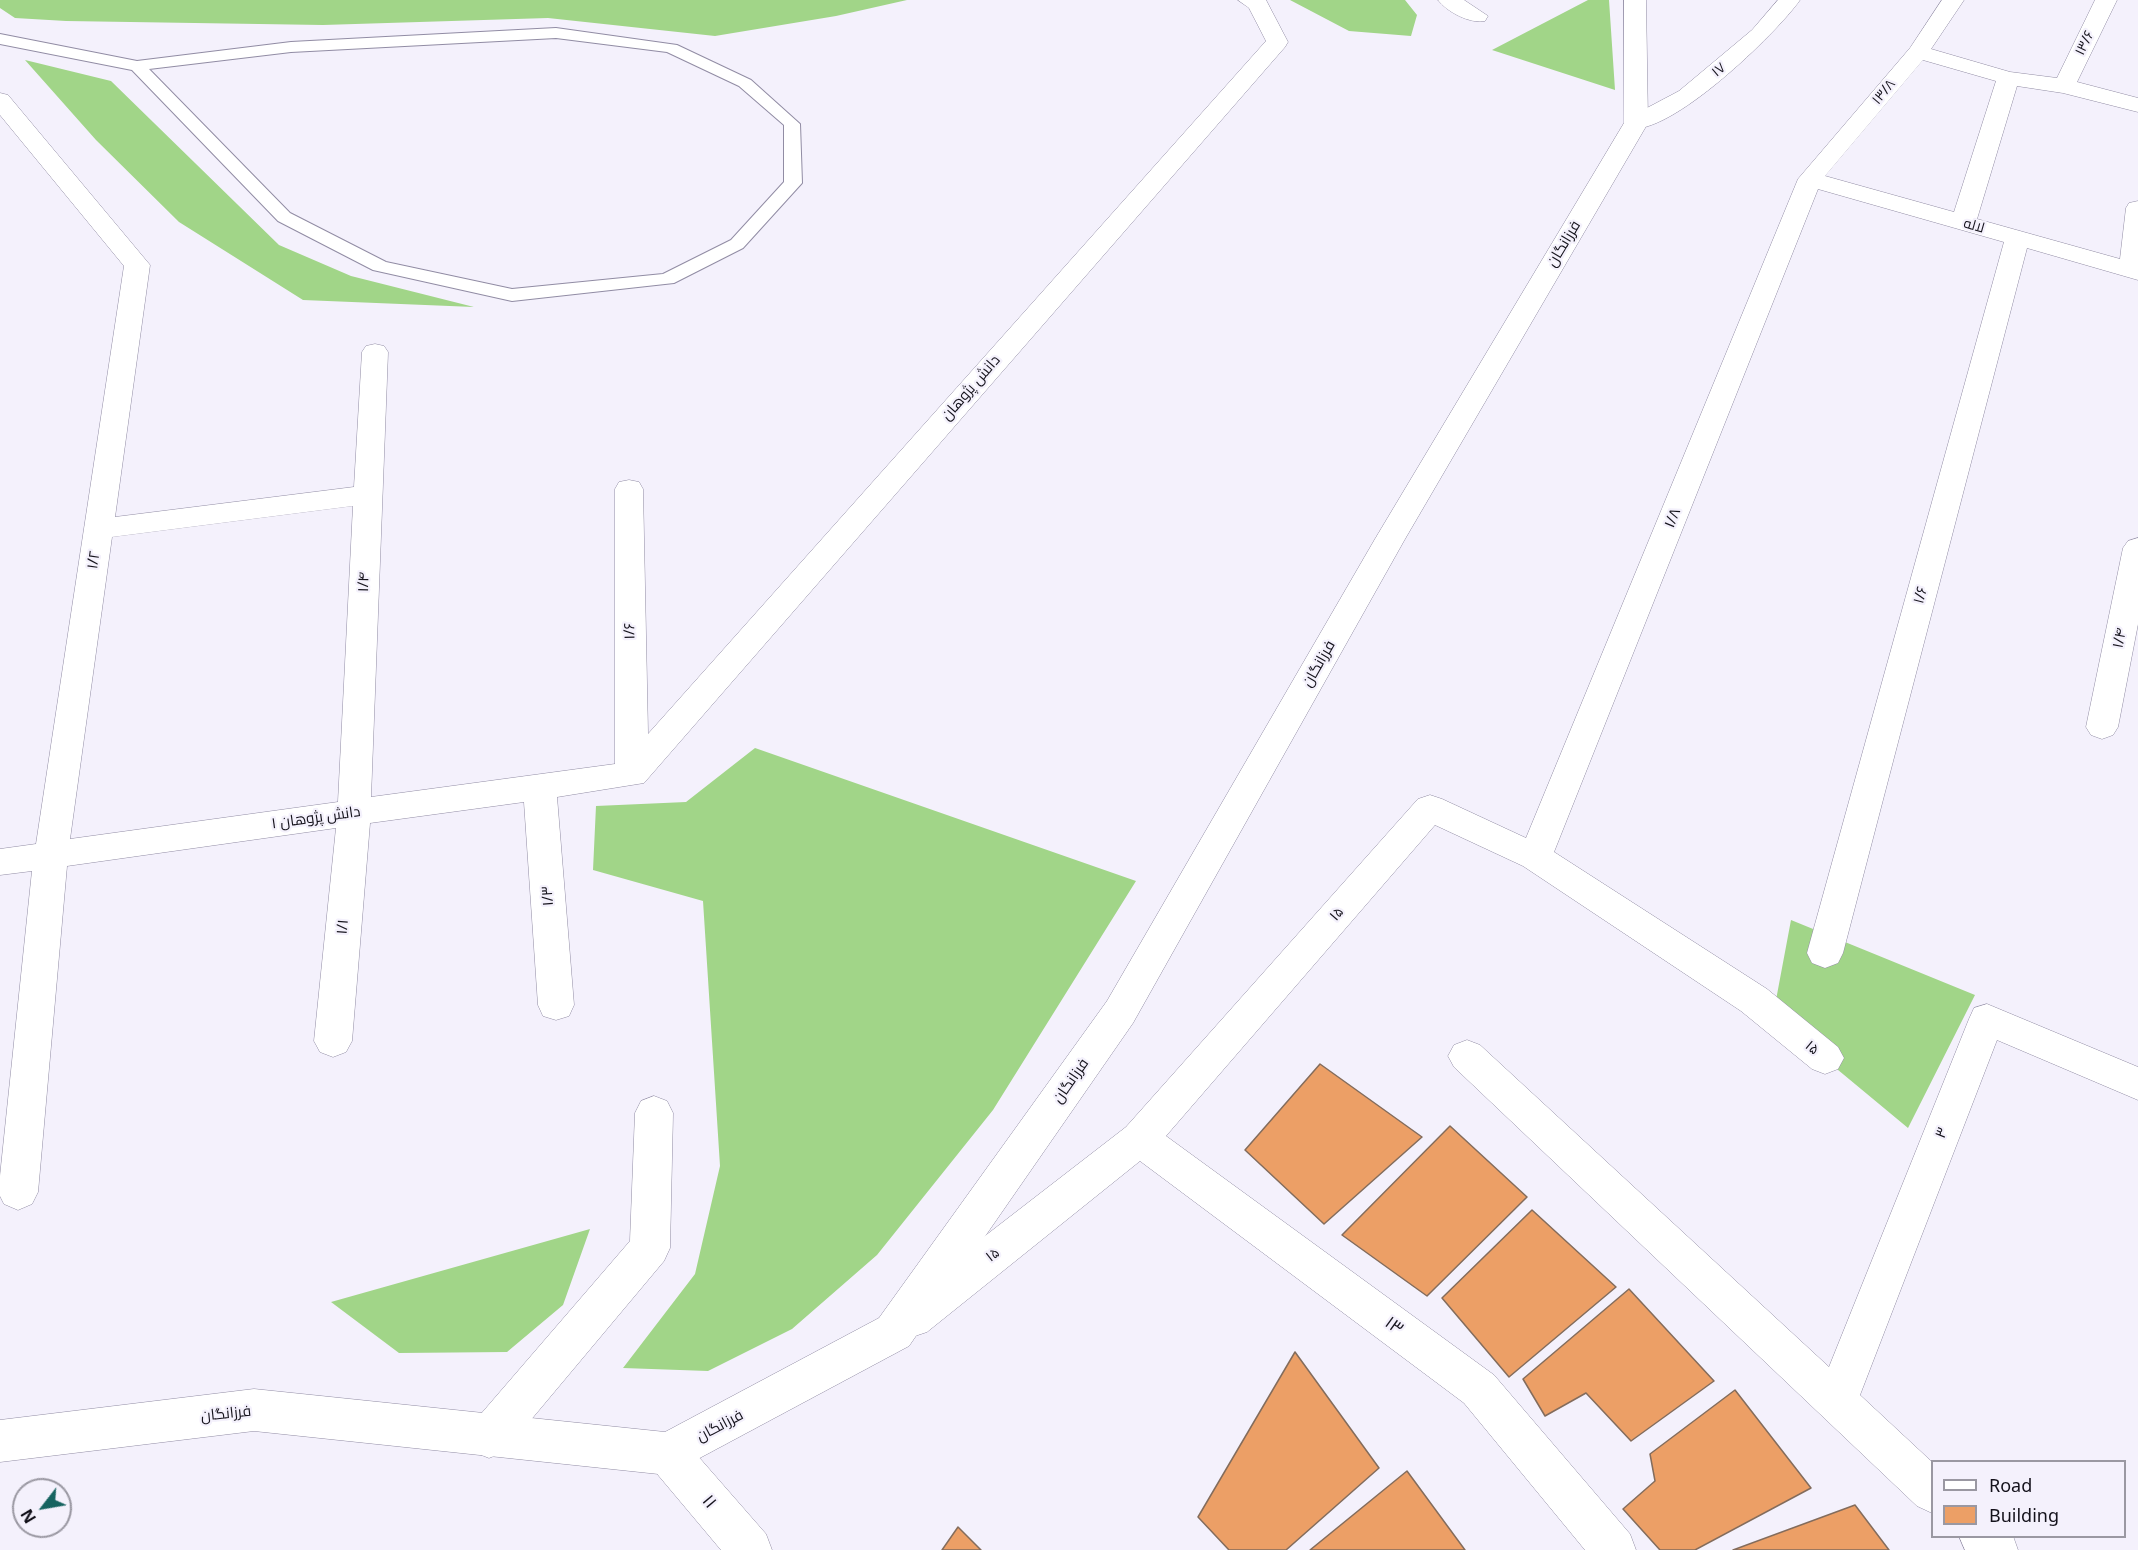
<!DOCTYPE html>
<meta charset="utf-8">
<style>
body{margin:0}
#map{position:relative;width:2138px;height:1550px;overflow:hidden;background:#f4f1fc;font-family:"Noto Sans",sans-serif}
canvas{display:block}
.legend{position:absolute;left:1931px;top:1460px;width:195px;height:78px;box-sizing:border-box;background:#f4f1fc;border:2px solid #9a98a2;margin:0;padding:8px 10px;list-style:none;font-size:18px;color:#14121b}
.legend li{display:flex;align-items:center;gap:12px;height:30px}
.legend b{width:30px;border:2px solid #9a98a2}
.north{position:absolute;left:12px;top:1478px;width:60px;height:60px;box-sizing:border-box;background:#f4f1fc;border:2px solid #9a98a2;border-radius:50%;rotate:239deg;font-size:16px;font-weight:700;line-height:24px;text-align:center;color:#14121b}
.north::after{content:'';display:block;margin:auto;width:21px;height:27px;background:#176461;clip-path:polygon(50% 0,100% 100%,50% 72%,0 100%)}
</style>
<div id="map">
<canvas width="2138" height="1550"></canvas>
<ul class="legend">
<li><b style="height:8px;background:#fff"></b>Road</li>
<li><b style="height:16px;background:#ec9f66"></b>Building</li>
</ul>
<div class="north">N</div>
</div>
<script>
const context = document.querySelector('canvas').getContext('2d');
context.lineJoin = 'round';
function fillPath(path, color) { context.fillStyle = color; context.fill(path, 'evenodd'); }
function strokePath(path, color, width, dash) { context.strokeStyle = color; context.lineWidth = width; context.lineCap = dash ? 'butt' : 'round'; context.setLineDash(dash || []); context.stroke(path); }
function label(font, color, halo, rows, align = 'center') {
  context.font = font + ' "Noto Sans",Cairo,sans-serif'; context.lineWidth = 4.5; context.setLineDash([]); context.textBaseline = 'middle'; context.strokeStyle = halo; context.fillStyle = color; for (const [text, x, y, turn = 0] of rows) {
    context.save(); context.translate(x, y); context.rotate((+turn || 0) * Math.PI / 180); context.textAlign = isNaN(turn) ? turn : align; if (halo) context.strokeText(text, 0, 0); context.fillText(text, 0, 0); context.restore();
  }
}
const forest = new Path2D(`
 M0,0H907L836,16L715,36L548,18L323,25L66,21L15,18L0,8Z
 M1290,0H1405L1417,15L1411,36L1349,31Z
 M1588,0H1609L1615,90L1492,50Z
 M25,60L111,81L279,245L351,276L474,307L303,300L179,222L96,140Z
 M755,748L1136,881L993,1110L877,1255L792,1329L708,1371L623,1368L695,1274L720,1166L703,901L593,870L596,806L686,802Z
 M1791,920L1975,995L1908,1128L1773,1016Z
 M590,1229L563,1305L507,1352L399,1353L331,1302Z`);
const building = new Path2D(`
 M1320,1064L1422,1137L1324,1224L1245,1150Z
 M1450,1126L1527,1197L1427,1296L1342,1235Z
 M1532,1210L1616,1287L1509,1377L1442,1298Z
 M1629,1289L1714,1381L1631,1441L1586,1393L1545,1416L1523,1379Z
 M1295,1352L1379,1468L1286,1550H1229L1198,1517Z
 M1735,1390L1811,1488L1695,1550H1660L1623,1509L1655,1481L1650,1454Z
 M1407,1471L1465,1550H1310Z
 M1855,1505L1889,1550H1733Z
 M958,1527L981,1550H942Z`);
const lane = new Path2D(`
 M556,28L677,45L751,80L800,124L802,183L743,248L674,283L512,301L373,270L278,221L132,70L0,44V34L137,61L291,42ZM556,38L667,52L739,86L784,125V182L731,240L663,274L512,289L386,262L290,213L149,69L291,52Z`);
const street = new Path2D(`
 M1238,0H1266L1288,42L1285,47L644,783L557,797L574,1005L569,1016L556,1020L543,1016L538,1005L524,802L370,823L352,1041L346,1052L333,1057L320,1052L314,1041L336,828L67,866L38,1192L32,1204L18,1210L4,1204L0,1196V1176L32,871L0,875V849L36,844L124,266L0,115V93L8,95L150,265L115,517L354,487L362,352L366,346L375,344L384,346L388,352L371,797L615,764V489L619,482L629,480L639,482L643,489L648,734L1266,41L1249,8ZM353,506L338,802L70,839L112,537Z
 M1438,0H1464L1488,16L1485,21C1470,24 1447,12 1438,0Z
 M1778,0H1800C1777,33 1669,138 1628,128L1624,123L1628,118L1679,91L1752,30Z
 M1942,0H1964L1931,49L2010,72L2057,78L2095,0H2117L2077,82L2138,98V112L2063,93L2017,86L1977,219L2120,259L2126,208L2129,203L2138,201V280L2027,248L1843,953L1838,963L1825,968L1812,963L1807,953L2004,242L1818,189L1554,852L1767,989L1838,1047L1844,1058L1838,1069L1825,1074L1812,1069L1741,1011L1523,866L1435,825L1166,1136L1494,1375L1630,1534L1636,1550H1585L1464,1403L1140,1161L927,1332L912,1337L897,1332L891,1318L897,1304L1126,1127L1418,799L1430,795L1442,799L1526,838L1798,179L1910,48ZM1923,60L1996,81L1954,212L1825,176Z
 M2138,538V624L2118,727L2113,735L2102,739L2091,735L2086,727L2123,548L2128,541Z
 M1987,1004L2138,1067V1100L1997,1040L1860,1395L1932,1462V1513L1917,1506L1454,1067L1448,1056L1454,1045L1467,1040L1480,1045L1829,1367L1969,1019L1974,1008Z
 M654,1096L667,1101L673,1113L670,1248L664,1261L504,1452L489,1458L474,1452L468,1437L474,1422L630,1241L635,1113L641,1101Z
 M668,1433L683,1439L766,1534L772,1550H721L653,1469L646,1454L653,1439Z
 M1959,1536H2013L2018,1550H1965Z`);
const secondary = new Path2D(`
 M1624,0H1646L1648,123L1405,539L1133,1023L909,1346L668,1475L254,1431L0,1462V1420L254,1389L665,1432L879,1318L1107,1001L1375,539L1624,123Z`);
const farStreetnames = [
 ["۱۳/۶",2085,43,-64],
 ["۱۷",1719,70,-40],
 ["۱۳/۸",1884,92,-50],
 ["لاله",1974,226,16]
];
const streetNames = [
 ["فرزانگان",1564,244,-59],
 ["دانش پژوهان",971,388,-49],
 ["۱/۸",1673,518,-68],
 ["۱/۲",94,560,-82],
 ["۱/۴",364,582,-88],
 ["۱/۶",1921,595,-75],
 ["۱/۶",630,631,-91],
 ["۱/۴",2120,638,-79],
 ["فرزانگان",1319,664,-60],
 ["دانش پژوهان ۱",316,818,-8],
 ["۱/۳",548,896,-94],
 ["۱۵",1337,914,-49],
 ["۱/۱",343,927,-85],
 ["۱۵",1812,1048,39],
 ["فرزانگان",1071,1081,-55],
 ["۳",1942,1133,-68],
 ["۱۵",993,1255,-38],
 ["فرزانگان",226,1414,-6],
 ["فرزانگان",720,1426,-28]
];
const nearStreetnames = [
 ["۱۳",1394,1326,36],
 ["۱۱",709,1502,50]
];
fillPath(forest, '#a1d588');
fillPath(building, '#ec9f66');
strokePath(building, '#836c5c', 1.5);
strokePath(lane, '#918ca4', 2);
strokePath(street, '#918ca4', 1);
strokePath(secondary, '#918ca4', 1);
fillPath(lane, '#fff');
fillPath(street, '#fff');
fillPath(secondary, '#fff');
label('14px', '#14121b', '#f4f1fc', farStreetnames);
label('15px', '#14121b', '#f4f1fc', streetNames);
label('18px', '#14121b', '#f4f1fc', nearStreetnames);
</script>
